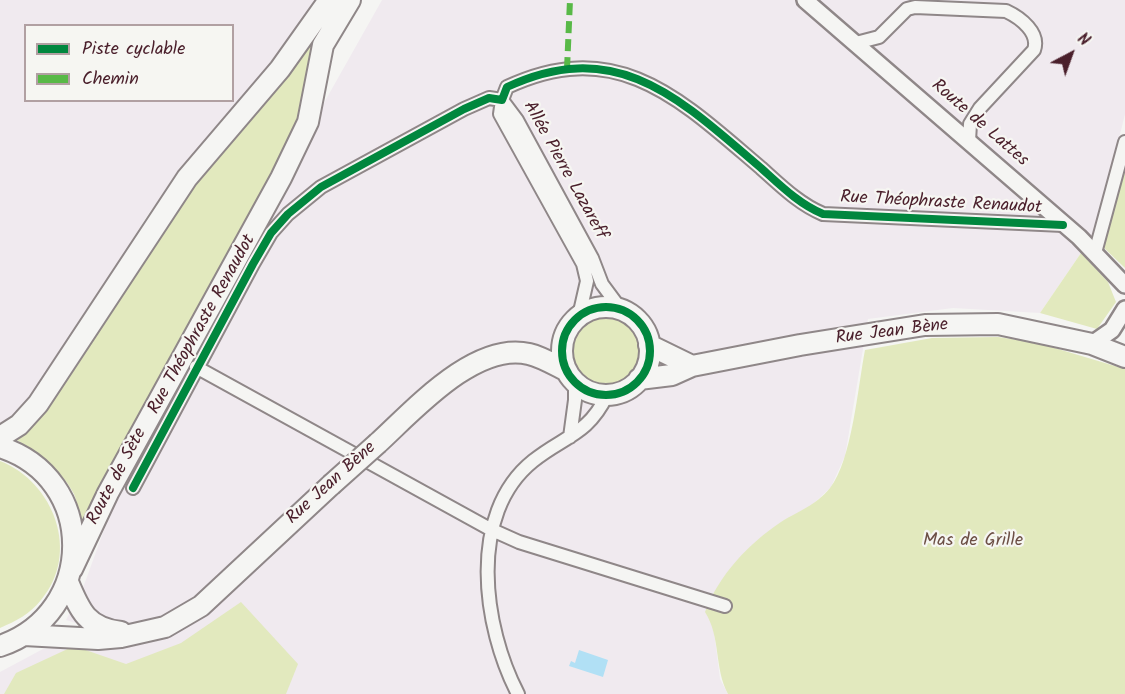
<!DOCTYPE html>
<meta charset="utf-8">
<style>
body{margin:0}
#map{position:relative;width:1125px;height:694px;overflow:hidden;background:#f5f5f3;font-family:Kalam,sans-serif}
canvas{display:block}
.legend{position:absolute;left:24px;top:24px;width:210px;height:78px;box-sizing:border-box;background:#f6f6f2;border:2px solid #b1a0a2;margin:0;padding:8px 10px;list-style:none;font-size:18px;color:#4a1f2b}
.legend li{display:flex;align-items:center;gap:12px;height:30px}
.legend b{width:30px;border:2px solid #b1a0a2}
.north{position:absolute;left:1041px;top:24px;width:60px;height:60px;-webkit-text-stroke:4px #f6f6f2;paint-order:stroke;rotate:41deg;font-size:16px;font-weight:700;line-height:24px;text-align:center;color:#4a1f2b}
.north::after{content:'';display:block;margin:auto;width:21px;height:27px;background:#4a1f2b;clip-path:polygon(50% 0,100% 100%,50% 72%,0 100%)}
</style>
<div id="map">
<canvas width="1125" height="694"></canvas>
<ul class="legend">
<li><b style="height:8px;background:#00873e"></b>Piste cyclable</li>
<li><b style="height:8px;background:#58b947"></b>Chemin</li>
</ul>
<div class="north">N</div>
</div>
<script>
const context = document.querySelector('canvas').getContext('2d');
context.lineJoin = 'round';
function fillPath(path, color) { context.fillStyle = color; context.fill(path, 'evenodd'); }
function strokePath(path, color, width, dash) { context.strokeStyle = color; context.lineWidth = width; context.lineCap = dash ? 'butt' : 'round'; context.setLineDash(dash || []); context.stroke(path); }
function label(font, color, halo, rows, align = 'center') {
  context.font = font + ' Kalam,sans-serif'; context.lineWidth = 4.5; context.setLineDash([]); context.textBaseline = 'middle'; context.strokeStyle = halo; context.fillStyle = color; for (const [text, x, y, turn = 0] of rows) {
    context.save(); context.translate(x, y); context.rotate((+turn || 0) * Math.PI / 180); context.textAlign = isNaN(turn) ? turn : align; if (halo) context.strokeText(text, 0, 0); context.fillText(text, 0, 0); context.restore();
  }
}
const built = new Path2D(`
 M0,0H322L149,213L29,406L0,429ZM26,26H232V100H26Z
 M382,0H1125V114L1095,237L1081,253L1040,313L953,308L868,319L845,456L831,487L808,509L783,521L706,612L713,623L720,679L728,694H0V672L43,649L74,646L120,637L66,620L84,585L113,505L182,376L254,227Z`);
const green = new Path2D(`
 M323,22L328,25C312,66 304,110 285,150L208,287L81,527C79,517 78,504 74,494C62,471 38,452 15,439L26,432L82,356L184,195Z
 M1125,162V268L1103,247Z
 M1081,253L1108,282L1116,302L1097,329L1040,313Z
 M573 351a33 33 0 1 1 66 0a33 33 0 1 1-66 0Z
 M998,337L1038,343L1125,369V694H728C714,668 721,637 705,612C719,575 748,544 781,522C800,510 815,506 830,488C852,460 858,386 865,350L932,338Z
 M0,461C54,482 81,553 41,600C30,614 16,621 0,628Z
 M241,602L298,664L286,694H4L16,673L74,646L126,664L181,643Z`);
const water = new Path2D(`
 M579,650L608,660L603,677L569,666L571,661L575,663Z`);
const minor = new Path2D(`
 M856,43L879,37L907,9L915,7L1006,11C1021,18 1040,33 1034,50L980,108L970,124L969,141
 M502,100L517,120L592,258L602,284L622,311
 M502,100L500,114L583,264L587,281L579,316
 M1095,253L1125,142
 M196,367L490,529L519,542L725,606
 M570,437L575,400V382
 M133,488L253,264L271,233L288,214L321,187L464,109L489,98L502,100L507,87C618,35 682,101 761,168C780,185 799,204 823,214L1063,225
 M518,694C483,627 467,514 533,461C564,436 588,435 607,395`);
const tertiary = new Path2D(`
 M805,0L1079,237L1125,285
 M1092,344L1112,330L1125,309`);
const primary = new Path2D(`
 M562 351a44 44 0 1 1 88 0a44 44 0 1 1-88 0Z
 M649,345L692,366
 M639,379L672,375L692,366L800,345L925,325L998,324L1092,344L1125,357
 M0,437L19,425L38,404L187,178L280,69L329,0
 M378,443C413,411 475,341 529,354C542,357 555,365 567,371
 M0,447C98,478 97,613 0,646
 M72,569L108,493L281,178L308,122L323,45L350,0
 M68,582C80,611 87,628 121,632
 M24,635L98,639L121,637L165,627L201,606L331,485`);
const primaryBridge = new Path2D(`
 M331,485L378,443`);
const quiet = new Path2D(`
 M567,69L570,0`);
const cycleway = new Path2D(`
 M562 351a44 44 0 1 1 88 0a44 44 0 1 1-88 0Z
 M133,488L253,264L271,233L288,214L321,187L464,109L489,98L502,100L507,87C618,35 682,101 761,168C780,185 799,204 823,214L1063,225`);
const streetNames = [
 ["Route de Lattes",979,124,41],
 ["Allée Pierre Lazareff",564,171,61],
 ["Rue Théophraste Renaudot",941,204,3],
 ["Rue Théophraste Renaudot",203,325,-61],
 ["Rue Jean Bène",892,333,-7],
 ["Route de Sète",118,477,-62],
 ["Rue Jean Bène",332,484,-42]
];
const parkNames = [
 ["Mas de Grille",973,542]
];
fillPath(built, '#f0eaef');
fillPath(green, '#e2e9be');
fillPath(water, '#b1e0f5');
strokePath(minor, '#8f8788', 16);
strokePath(tertiary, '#8f8788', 20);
strokePath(primary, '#8f8788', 24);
strokePath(minor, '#f5f5f3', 12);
strokePath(tertiary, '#f5f5f3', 15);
strokePath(primary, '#f5f5f3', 20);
strokePath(primaryBridge, '#8f8788', 24, []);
strokePath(primaryBridge, '#f5f5f3', 20);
strokePath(quiet, '#58b947', 6, [12, 6]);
strokePath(cycleway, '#00873e', 8);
label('18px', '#4a1f2b', '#f6f6f2', streetNames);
label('18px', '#6c4f45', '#f6f6f2', parkNames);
</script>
